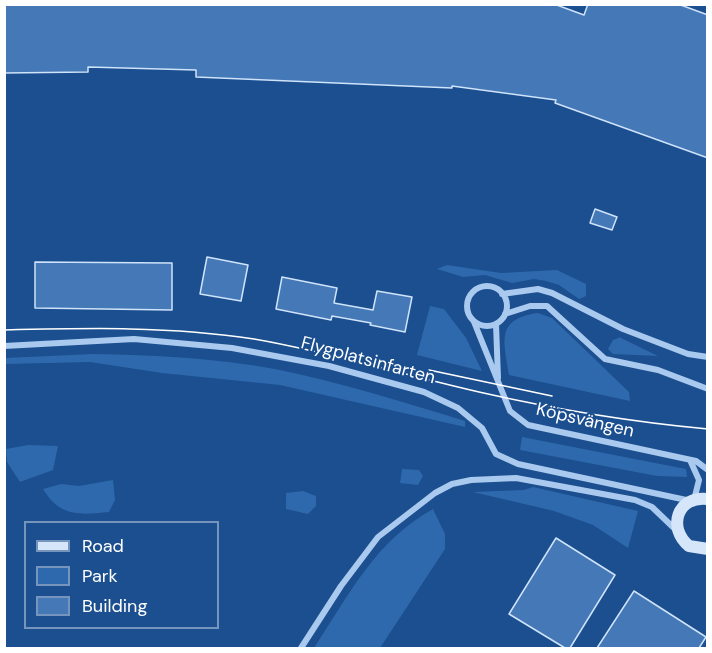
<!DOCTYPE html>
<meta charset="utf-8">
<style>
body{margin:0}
#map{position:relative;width:712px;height:653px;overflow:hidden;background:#1b4f8f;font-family:"DM Sans",sans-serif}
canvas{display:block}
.frame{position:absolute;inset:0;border:6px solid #fff;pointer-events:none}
.legend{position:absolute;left:24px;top:521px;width:195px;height:108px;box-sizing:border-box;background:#1b4f8f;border:2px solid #7695bc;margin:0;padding:8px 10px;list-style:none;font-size:18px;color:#fff}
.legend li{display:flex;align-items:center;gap:12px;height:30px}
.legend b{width:30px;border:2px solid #7695bc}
</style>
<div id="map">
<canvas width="712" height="653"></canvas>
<div class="frame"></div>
<ul class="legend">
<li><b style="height:8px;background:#d6e6fa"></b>Road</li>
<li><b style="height:16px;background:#2e69ad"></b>Park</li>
<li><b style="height:16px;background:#4478b7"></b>Building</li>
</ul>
</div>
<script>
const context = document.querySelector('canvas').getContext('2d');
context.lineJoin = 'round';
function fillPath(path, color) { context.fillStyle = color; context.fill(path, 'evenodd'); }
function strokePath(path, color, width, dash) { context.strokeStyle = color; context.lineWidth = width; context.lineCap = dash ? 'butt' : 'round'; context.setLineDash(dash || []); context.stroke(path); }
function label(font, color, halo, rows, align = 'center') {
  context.font = font + ' "DM Sans",sans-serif'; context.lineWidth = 4.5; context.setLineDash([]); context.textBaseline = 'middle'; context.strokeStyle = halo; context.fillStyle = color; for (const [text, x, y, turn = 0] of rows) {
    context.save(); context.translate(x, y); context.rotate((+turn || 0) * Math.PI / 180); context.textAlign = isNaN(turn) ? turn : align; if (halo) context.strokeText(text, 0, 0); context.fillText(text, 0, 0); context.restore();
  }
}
const green = new Path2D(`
 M447,265L501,273L557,270L586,284V296L579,299L559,285L546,281L534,279L512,283L485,275L463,277L437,269Z
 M430,306L444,309L466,338L482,371L417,355Z
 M538,313L552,318L629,392L630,401L509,375C504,341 495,319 538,313Z
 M621,337V338L658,356L613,354L608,349L613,340Z
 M93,354C153,355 216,358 275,369C340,382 403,402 465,421V427L280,385L162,373L90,362L5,364V358Z
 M522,437L686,469L687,477L657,476L520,450Z
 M28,445L58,446L53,470L20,482L7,462L6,449Z
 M402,469L419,470L423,476L418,485L400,483Z
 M113,480L115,500L109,512C79,515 60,517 43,489L61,484L79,486Z
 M533,487L638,511L628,548L593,525L554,511L473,492L524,490Z
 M303,491L316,496V506L308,514L286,509V493Z
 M433,509L445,534V549L380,648H314C349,595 375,541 433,509Z`);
const building = new Path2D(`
 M4,4H554L584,15L588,4H678L708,15V158L555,103L556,100L452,86V88L196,77V70L88,67V72L4,73Z
 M595,209L617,217L612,230L590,223Z
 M207,257L248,265L241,301L200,294Z
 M35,262L172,263V310L35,308Z
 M282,277L337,288L334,303L373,310L377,291L412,297L405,332L370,325L371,323L332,316L331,320L276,309Z
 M556,538L615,575L570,648H565L509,614Z
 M634,591L706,637L699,648H597Z`);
const street = new Path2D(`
 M467 306a20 20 0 1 1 40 0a20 20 0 1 1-40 0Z
 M502,294L538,289L552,293L623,329L688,354L708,357
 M505,314L530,306H547L605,359L658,370L708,389
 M474,322L510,411L528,425L696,461L708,470
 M496,324L498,378
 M4,346L134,339L232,348L329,366L424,392L458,408L482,428L496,454L518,464L691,501
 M690,460L699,480L694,500
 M301,648L341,586L378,537L435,493L452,484L471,480L516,478L635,500L652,507L676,530`);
const secondary = new Path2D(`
 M708,499C677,495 667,528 689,546L708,549`);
const tram = new Path2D(`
 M4,330C88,328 171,326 254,339C330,352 404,375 479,392C554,409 631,422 708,429
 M429,370L552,396`);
const streetNames = [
 ["Flygplatsinfarten",368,361,15],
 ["Köpsvängen",585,421,13]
];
fillPath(green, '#2e69ad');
fillPath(building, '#4478b7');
strokePath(building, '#cfe3fa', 1.5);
strokePath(street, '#a9c9ee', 6);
strokePath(secondary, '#d6e6fa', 12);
strokePath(tram, '#fff', 1.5);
label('18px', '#fff', '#1b4f8f', streetNames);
</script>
